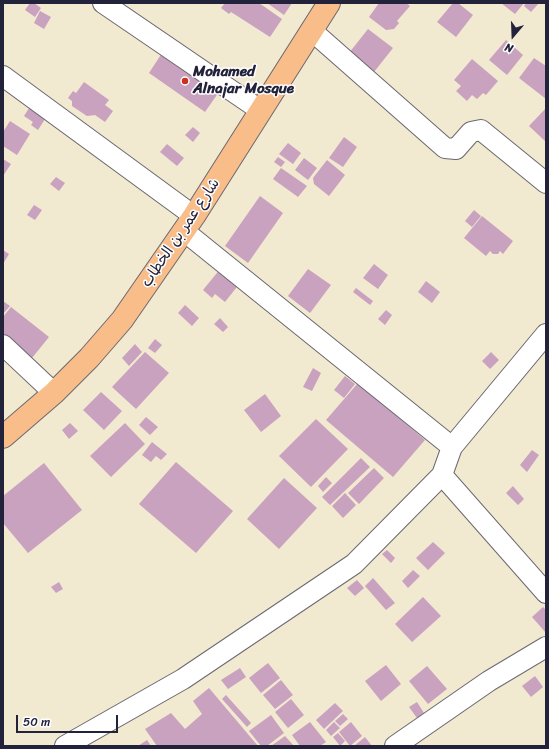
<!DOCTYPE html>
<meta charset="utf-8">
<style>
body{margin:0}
#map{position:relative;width:549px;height:749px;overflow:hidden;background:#f2e9d1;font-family:Sriracha,sans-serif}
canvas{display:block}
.frame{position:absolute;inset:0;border:4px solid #22223b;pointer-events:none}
.north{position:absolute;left:493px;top:16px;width:40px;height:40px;-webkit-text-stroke:3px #fff;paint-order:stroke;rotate:199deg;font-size:11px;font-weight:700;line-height:16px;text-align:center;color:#22223b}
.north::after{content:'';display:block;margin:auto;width:14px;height:18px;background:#22223b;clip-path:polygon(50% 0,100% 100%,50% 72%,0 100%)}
.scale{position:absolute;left:16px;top:715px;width:102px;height:18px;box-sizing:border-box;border:2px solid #22223b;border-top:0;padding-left:5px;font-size:12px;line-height:14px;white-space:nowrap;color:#22223b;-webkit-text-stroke:3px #fff;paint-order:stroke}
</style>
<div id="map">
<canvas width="549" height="749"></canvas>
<div class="frame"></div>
<div class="north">N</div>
<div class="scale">50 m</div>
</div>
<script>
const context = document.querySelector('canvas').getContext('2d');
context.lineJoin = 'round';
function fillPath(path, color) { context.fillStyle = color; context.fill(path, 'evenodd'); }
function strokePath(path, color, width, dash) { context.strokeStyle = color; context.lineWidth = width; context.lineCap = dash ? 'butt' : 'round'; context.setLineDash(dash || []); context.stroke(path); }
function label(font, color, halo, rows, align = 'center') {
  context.font = font + ' Sriracha,"Playpen Sans Arabic",sans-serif'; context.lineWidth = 3; context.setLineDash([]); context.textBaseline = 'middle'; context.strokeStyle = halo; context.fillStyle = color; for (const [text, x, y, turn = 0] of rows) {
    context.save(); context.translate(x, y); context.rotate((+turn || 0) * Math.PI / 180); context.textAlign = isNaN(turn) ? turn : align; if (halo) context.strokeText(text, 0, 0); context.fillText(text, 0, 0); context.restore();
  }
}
const building = new Path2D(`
 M30,3H34L41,8L35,17L25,10Z
 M225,3H259L282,19L270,37L231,12L229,14L221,8Z
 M267,3H292L284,15Z
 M379,3H406L410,6L397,21L399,23L394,29L386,30L369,17Z
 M453,3H458L473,15L456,37L437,22Z
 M501,3H524L515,14Z
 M526,3H539L531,12L524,6Z
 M40,11L51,17L44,29L34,23Z
 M368,29L393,48L374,72L349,53Z
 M506,40L523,55L507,75L489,60Z
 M164,50L221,89L205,112L149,73Z
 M534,58L546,66V99L519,78Z
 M472,59L498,81L486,95L483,93L477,99L472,95L467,101L456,91L461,86L454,80Z
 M84,82L109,100L105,105L113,111L105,122L95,115L87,116L72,106V101L68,98L73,91L76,93Z
 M31,105L47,116L38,130L31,125L33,122L24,116Z
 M546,108V142L529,126Z
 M10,121L30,134L17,155L3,146V132Z
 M193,127L200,133L193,142L185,135Z
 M344,137L357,147L343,167L329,158Z
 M288,143L301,153L293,164L279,154Z
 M167,144L184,158L177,166L160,152Z
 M278,157L285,162L281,167L274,162Z
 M304,158L317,168L308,180L295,170Z
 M3,159L11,164L3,176Z
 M327,160L345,175L329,196L314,184L313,178Z
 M281,168L307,186L298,197L273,179Z
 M56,177L65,183L59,191L50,184Z
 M260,196L283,213L248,263L225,246Z
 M34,205L42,210L35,220L27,215Z
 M474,210L481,216L472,227L465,221Z
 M482,216L513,241L503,254L500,251L498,254H493L490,251L486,256L464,238Z
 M3,250L9,254L3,264Z
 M374,264L388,275L378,289L363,278Z
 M221,268L240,283L225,302L215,294L212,298L203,290Z
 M308,269L331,285L310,313L288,296Z
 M426,281L440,292L432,303L418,292Z
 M356,288L373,301L370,305L353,292Z
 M3,301L10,306L3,314Z
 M185,305L199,318L192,326L178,313Z
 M11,307L49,337L32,358L3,336V317Z
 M386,310L392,315L385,325L378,319Z
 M220,318L228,327L223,332L214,324Z
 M155,339L162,345L155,353L148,348Z
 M135,344L142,352L129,366L122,358Z
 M145,352L169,373L136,409L112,387Z
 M491,352L499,360L490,369L482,361Z
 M313,368L321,373L312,391L303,387Z
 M345,376L355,384L344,398L334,390Z
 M358,383L425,440L393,477L326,420Z
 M101,392L122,411L104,430L83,410Z
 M265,394L281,416L261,432L244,410Z
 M146,417L158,427L150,435L139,425Z
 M316,419L348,449L311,487L279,456Z
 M70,423L78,431L69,439L62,430Z
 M125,423L145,444L111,477L90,456Z
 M152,442L167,454L161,460L156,456L151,462L142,455Z
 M532,450L539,455L527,472L520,465Z
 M361,458L370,467L330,505L322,497Z
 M176,462L233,511L196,553L139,504Z
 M44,463L82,510L28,553L3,523V496Z
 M374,468L384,478L359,504L348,493Z
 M326,477L332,483L323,492L318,486Z
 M284,478L317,508L279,549L247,519Z
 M513,486L524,499L518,505L506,493Z
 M345,493L356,505L343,518L332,506Z
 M433,542L445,553L428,570L416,558Z
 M387,550L395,558L391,563L382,554Z
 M413,570L420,576L408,588L402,581Z
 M373,578L395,603L386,610L365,586Z
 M357,580L364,588L355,596L347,588Z
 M59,582L63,589L56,593L51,587Z
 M423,597L441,616L412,642L395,624Z
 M543,607L546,610V633L532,617Z
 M268,663L280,678L261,693L249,678Z
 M386,665L401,684L381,701L365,681Z
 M427,666L447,689L428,704L409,681Z
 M240,668L246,677L228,689L221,680Z
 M535,676L543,687L531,697L522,686Z
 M281,680L293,695L275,709L263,695Z
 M209,688L258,746H157L145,729L171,713L185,729L202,714L193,701Z
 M226,695L251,723L247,727L222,699Z
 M291,699L304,715L288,728L275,712Z
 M417,702L424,713L417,718L409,707Z
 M335,703L343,711L324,729L316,720Z
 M343,714L348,719L340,726L335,721Z
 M271,715L284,733L267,746H261L249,731Z
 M310,722L326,742L320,746H300L292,735Z
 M334,722L340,728L331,736L326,730Z
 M351,722L362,736L350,746L339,732Z
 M338,733L345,741L340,746L333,737Z
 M285,736L294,746H271Z
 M365,737L372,746H354Z
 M147,740L151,746H138Z`);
const minor = new Path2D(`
 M103,3L260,110
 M311,30L445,148L456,149L471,132L481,130L546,183
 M3,76L194,216
 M184,231L452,447
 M3,345L54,393
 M442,475L546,593
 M65,746L183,679L354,564L442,475L452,447L546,334
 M395,746L489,681L546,647`);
const major = new Path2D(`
 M3,437L54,393L89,358L122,320L194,216L329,3`);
const markers = [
 [185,81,4,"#c8321e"]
];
const poiNames = [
 ["Mohamed",193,72],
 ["Alnajar Mosque",193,89]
];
const streetNames = [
 ["شارع عمر بن الخطاب",181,233,-56]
];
fillPath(building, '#c9a2bf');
strokePath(minor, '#6b6870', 22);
strokePath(major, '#6b6870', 24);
strokePath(minor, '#fff', 20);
strokePath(major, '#f8bd89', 22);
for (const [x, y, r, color] of markers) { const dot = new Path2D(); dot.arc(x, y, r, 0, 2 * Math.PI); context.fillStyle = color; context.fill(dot); strokePath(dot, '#fff', 1.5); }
label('bold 15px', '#22223b', '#fff', poiNames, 'left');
label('15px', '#22223b', '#fff', streetNames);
</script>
